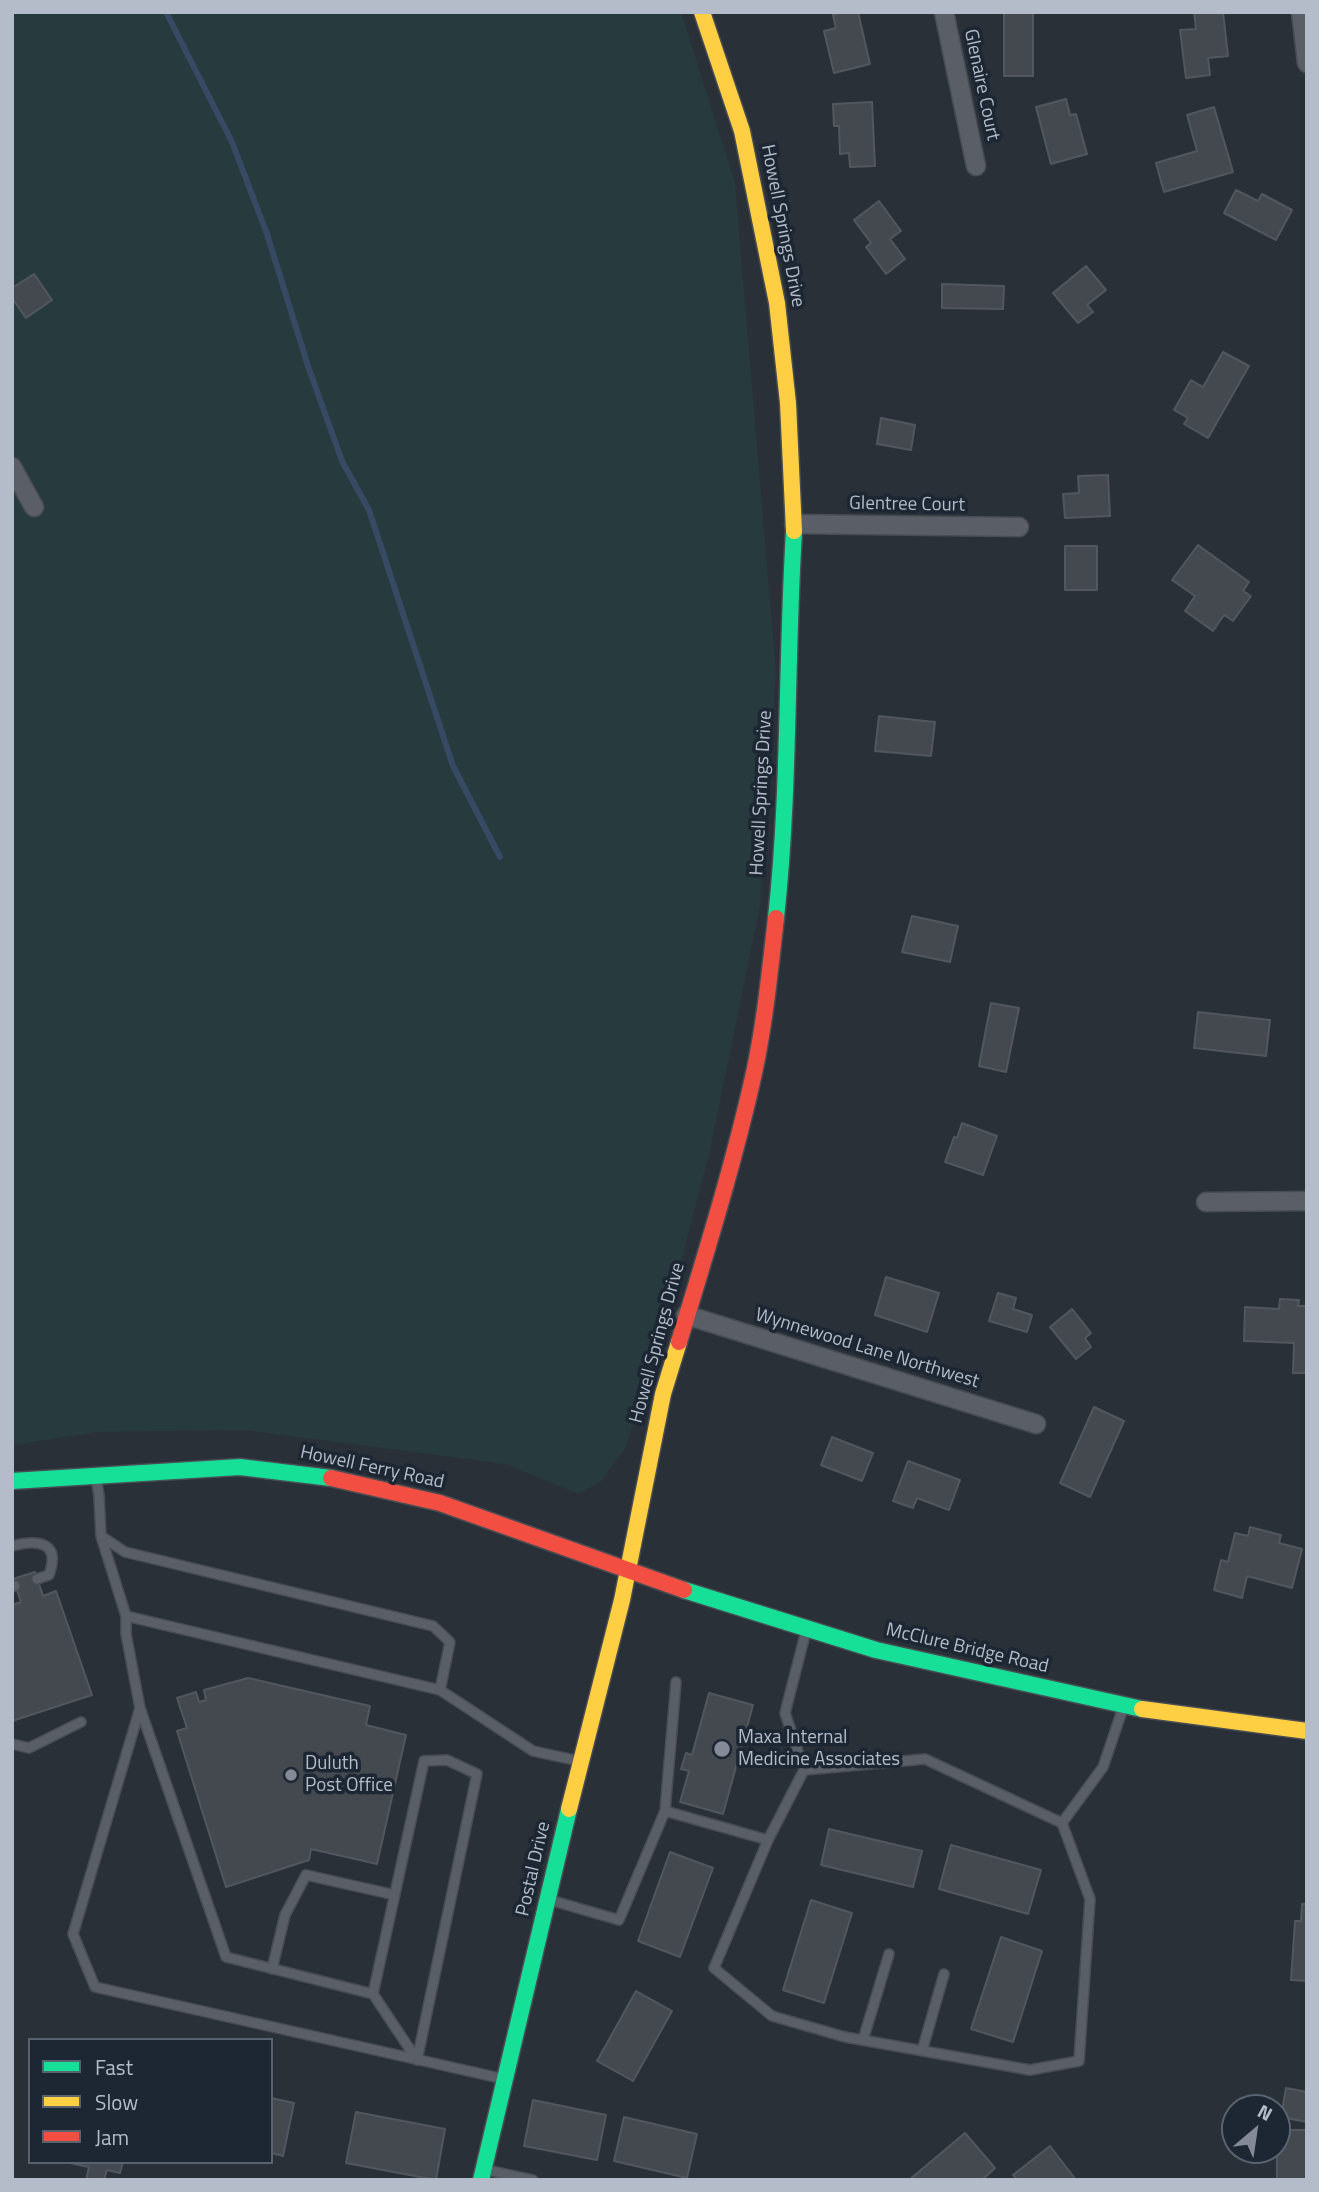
<!DOCTYPE html>
<style>
body{margin:0}
#map{position:relative;width:1319px;height:2192px;overflow:hidden;background:#2a3038;font-family:"Titillium Web",sans-serif}
canvas{display:block}
.frame{position:absolute;inset:0;border:14px solid #b4bcc9;pointer-events:none}
.legend{position:absolute;left:28px;top:2038px;width:245px;height:126px;box-sizing:border-box;background:#1d2633;border:2px solid #59626f;margin:0;padding:9px 12px;list-style:none;font-size:21px;color:#b4bcc9}
.legend li{display:flex;align-items:center;gap:14px;height:35px}
.legend b{width:35px;border:2px solid #59626f}
.north{position:absolute;left:1221px;top:2094px;width:70px;height:70px;box-sizing:border-box;background:#1d2633;border:2px solid #59626f;border-radius:50%;rotate:29deg;font-size:19px;font-weight:700;line-height:28px;text-align:center;color:#b4bcc9}
.north::after{content:'';display:block;margin:auto;width:24px;height:32px;background:#848b96;clip-path:polygon(50% 0,100% 100%,50% 72%,0 100%)}
</style>
<div id="map">
<canvas width="1319" height="2192"></canvas>
<div class="frame"></div>
<ul class="legend">
<li><b style="height:9px;background:#16e098"></b>Fast</li>
<li><b style="height:9px;background:#ffcf43"></b>Slow</li>
<li><b style="height:9px;background:#f24e42"></b>Jam</li>
</ul>
<div class="north">N</div>
</div>
<script>
const context = document.querySelector('canvas').getContext('2d');
context.lineJoin = 'round';
function fillPath(path, color) { context.fillStyle = color; context.fill(path, 'evenodd'); }
function strokePath(path, color, width, dash) { context.strokeStyle = color; context.lineWidth = width; context.lineCap = dash ? 'butt' : 'round'; context.setLineDash(dash || []); context.stroke(path); }
function label(font, color, halo, rows, align = 'center') {
  context.font = font + ' "Titillium Web",sans-serif'; context.lineWidth = 7; context.setLineDash([]); context.textBaseline = 'middle'; context.strokeStyle = halo; context.fillStyle = color; for (const [text, x, y, turn = 0] of rows) {
    context.save(); context.translate(x, y); context.rotate((+turn || 0) * Math.PI / 180); context.textAlign = isNaN(turn) ? turn : align; if (halo) context.strokeText(text, 0, 0); context.fillText(text, 0, 0); context.restore();
  }
}
const green = new Path2D(`
 M12,12H681L735,183L776,673L760,906L710,1150L676,1281L626,1447L601,1481L579,1494L506,1464L245,1430L98,1432L12,1445Z`);
const stream = new Path2D(`
 M166,12L232,142L267,234L308,366L342,461L369,510L453,766L500,857`);
const building = new Path2D(`
 M843,12H858L870,64L834,73L824,31L836,28L833,15Z
 M1194,12H1223L1228,56L1208,58L1210,75L1186,78L1180,30L1196,29Z
 M1004,13H1033V76H1004Z
 M1066,99L1070,115L1076,114L1087,154L1051,164L1036,107Z
 M872,102L875,166L850,167L849,153L840,154L839,126H834L833,104Z
 M1214,107L1233,172L1164,192L1156,163L1197,151L1187,115Z
 M1236,190L1258,201L1262,194L1292,210L1276,240L1224,213Z
 M879,201L901,231L890,239L905,259L886,274L866,247L871,243L854,220Z
 M1086,266L1106,290L1087,305L1093,312L1078,323L1053,293Z
 M34,274L52,300L26,318L12,298V288Z
 M942,284L1004,286L1003,309L942,308Z
 M1223,352L1249,366L1208,438L1184,424L1188,418L1174,410L1191,380L1203,387Z
 M881,418L915,425L911,450L877,444Z
 M1108,475L1110,516L1065,518L1063,494L1079,493L1078,476Z
 M1198,545L1249,582L1243,591L1251,596L1233,621L1224,615L1213,631L1185,611L1195,596L1172,580Z
 M1065,546H1097V590H1065Z
 M879,716L935,722L931,756L875,751Z
 M912,916L958,926L950,962L902,952Z
 M991,1003L1019,1008L1006,1072L979,1066Z
 M1198,1012L1270,1020L1266,1056L1194,1048Z
 M962,1123L997,1136L983,1175L945,1162L954,1137L957,1138Z
 M886,1277L939,1293L927,1332L875,1315Z
 M998,1293L1016,1298L1013,1309L1032,1315L1027,1332L989,1321Z
 M1280,1299L1299,1300L1298,1306H1307V1373H1293L1294,1343L1244,1341L1245,1307L1279,1309Z
 M1072,1309L1091,1333L1085,1338L1091,1347L1076,1359L1050,1327Z
 M1094,1407L1124,1421L1090,1497L1060,1483Z
 M832,1437L873,1453L862,1481L821,1465Z
 M908,1461L960,1480L949,1510L917,1498L913,1508L893,1501Z
 M1250,1527L1281,1535L1279,1543L1302,1549L1292,1588L1247,1576L1242,1598L1214,1590L1221,1560L1228,1562L1235,1533L1248,1536Z
 M35,1572L43,1596L56,1591L92,1695L12,1721V1605L21,1602L13,1579Z
 M248,1678L370,1706L366,1725L406,1735L377,1864L311,1849L309,1860L226,1887L177,1731L187,1728L177,1698L196,1692L199,1702L206,1700L204,1690Z
 M709,1693L753,1705L723,1814L680,1802L689,1771L681,1769L686,1753L692,1755Z
 M829,1829L922,1851L913,1887L821,1865Z
 M951,1845L1041,1870L1028,1914L939,1889Z
 M670,1852L713,1868L680,1957L638,1941Z
 M811,1900L852,1913L824,2003L783,1990Z
 M1302,1904H1307V1981L1291,1980L1295,1921H1301Z
 M1001,1937L1042,1951L1013,2042L971,2029Z
 M636,1991L672,2011L633,2081L597,2061Z
 M1286,2088L1307,2092V2122L1281,2117Z
 M271,2098L294,2103L283,2156L271,2153Z
 M533,2100L606,2115L597,2160L524,2146Z
 M356,2112L445,2129L436,2180L346,2163Z
 M624,2117L697,2134L687,2178L614,2161Z
 M1277,2130H1307V2180H1277Z
 M965,2133L995,2168L982,2180H909Z
 M1050,2146L1076,2180H1017L1013,2175Z
 M123,2162L120,2173L107,2170L104,2180H86L89,2167L70,2163Z`);
const lane = new Path2D(`
 M96,1477L99,1496L101,1536L126,1616V1634L140,1708
 M101,1536L125,1552L433,1626L450,1642L440,1690
 M12,1546C38,1539 61,1542 49,1575L37,1579
 M12,1587L15,1586
 M126,1616L440,1690L533,1751L579,1761
 M12,1744L29,1748L81,1722
 M804,1770L785,1713L806,1631
 M665,1811L676,1682
 M1062,1823L1103,1767L1124,1705
 M550,1900L619,1920L665,1811L768,1840L804,1770L925,1759L1062,1823L1090,1899L1079,2061L1030,2070L845,2037L772,2016L714,1968L768,1840
 M272,1969L285,1915L306,1875L395,1895
 M373,1994L417,2060
 M863,2040L889,1954
 M922,2051L944,1974
 M417,2060L477,1774L447,1760L424,1761L373,1994L226,1957L140,1708L73,1934L95,1987L504,2079
 M487,2170L533,2180`);
const street = new Path2D(`
 M944,12L976,166
 M1301,12L1307,63
 M12,467L34,507
 M794,524L1019,527
 M1206,1202L1307,1201
 M686,1315L1036,1424`);
const fast = new Path2D(`
 M776,918C790,790 786,660 794,531
 M12,1481L240,1467L331,1478
 M684,1590L876,1650L1142,1709
 M481,2180L569,1809`);
const slow = new Path2D(`
 M702,12L742,131L777,303L788,403L794,531
 M1142,1709L1307,1731
 M569,1809L622,1600L663,1394L679,1342`);
const jam = new Path2D(`
 M679,1342C706,1253 734,1163 754,1073C765,1022 770,970 776,918
 M331,1478L440,1503L684,1590`);
const markers = [
 [722,1749,9,"#848b96"],
 [291,1775,7,"#848b96"]
];
const streetNames = [
 ["Glenaire Court",981,85,78],
 ["Howell Springs Drive",782,226,79],
 ["Glentree Court",907,505,1],
 ["Howell Springs Drive",762,793,-87],
 ["Howell Springs Drive",658,1343,-75],
 ["Wynnewood Lane Northwest",867,1349,17],
 ["Howell Ferry Road",372,1468,12],
 ["McClure Bridge Road",967,1649,13],
 ["Postal Drive",534,1869,-77]
];
const poiNames = [
 ["Maxa Internal",738,1738],
 ["Medicine Associates",738,1760],
 ["Duluth",305,1764],
 ["Post Office",305,1786]
];
fillPath(green, '#273a3e');
strokePath(stream, '#384963', 6);
fillPath(building, '#444950');
strokePath(building, '#52575f', 2);
strokePath(lane, '#484c53', 12);
strokePath(street, '#484c53', 21);
strokePath(fast, '#484c53', 19);
strokePath(slow, '#484c53', 19);
strokePath(jam, '#484c53', 19);
strokePath(lane, '#5a5e66', 9);
strokePath(street, '#5a5e66', 18);
strokePath(fast, '#16e098', 16);
strokePath(slow, '#ffcf43', 16);
strokePath(jam, '#f24e42', 16);
for (const [x, y, r, color] of markers) { const dot = new Path2D(); dot.arc(x, y, r, 0, 2 * Math.PI); context.fillStyle = color; context.fill(dot); strokePath(dot, '#1d2633', 2.5); }
label('19px', '#b4bcc9', '#1d2633', streetNames);
label('19px', '#b4bcc9', '#1d2633', poiNames, 'left');
</script>
